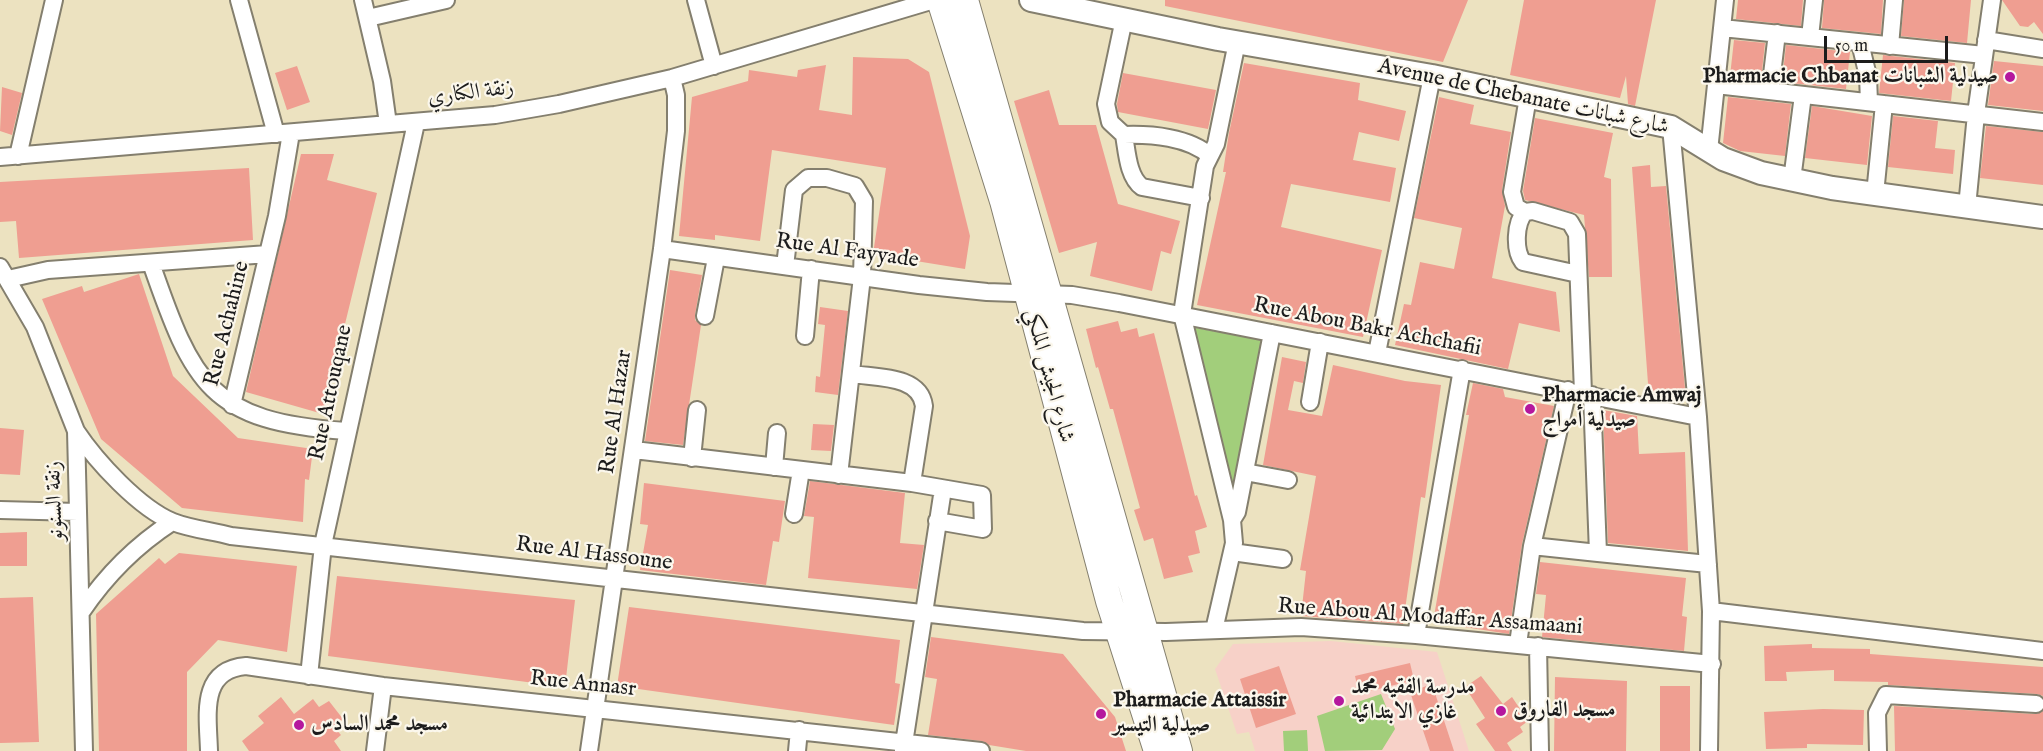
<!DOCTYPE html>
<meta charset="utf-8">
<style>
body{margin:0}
#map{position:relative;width:2043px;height:751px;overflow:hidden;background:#ece2c0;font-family:"IM FELL English",serif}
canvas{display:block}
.scale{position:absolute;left:1824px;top:36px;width:124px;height:27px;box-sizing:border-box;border:3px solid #1c1c1c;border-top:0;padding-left:8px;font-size:18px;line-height:21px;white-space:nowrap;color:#1c1c1c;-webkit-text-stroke:4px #fbf7ec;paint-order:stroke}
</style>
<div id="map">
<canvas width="2043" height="751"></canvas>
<div class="scale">50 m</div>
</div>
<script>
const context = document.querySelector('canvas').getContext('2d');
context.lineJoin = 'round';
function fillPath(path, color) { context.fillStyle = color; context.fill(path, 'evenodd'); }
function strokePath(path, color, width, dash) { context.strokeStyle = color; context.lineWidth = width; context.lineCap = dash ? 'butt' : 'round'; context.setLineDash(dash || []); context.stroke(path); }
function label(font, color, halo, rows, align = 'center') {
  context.font = font + ' "IM FELL English",Amiri,serif'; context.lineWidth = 4.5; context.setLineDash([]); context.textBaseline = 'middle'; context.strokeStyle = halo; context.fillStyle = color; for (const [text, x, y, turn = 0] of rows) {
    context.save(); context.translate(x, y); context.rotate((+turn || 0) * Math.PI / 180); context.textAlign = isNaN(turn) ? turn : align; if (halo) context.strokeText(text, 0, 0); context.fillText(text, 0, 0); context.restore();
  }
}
const built = new Path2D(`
 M1331,641L1437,652L1469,751H1255L1249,732L1237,734L1215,669L1233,644Z`);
const green = new Path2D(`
 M1191,327L1267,341L1235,505Z
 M1381,694L1395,729L1382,750L1325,751L1317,716Z
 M1307,730L1308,751H1284L1283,731Z`);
const building = new Path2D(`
 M1165,0H1468L1443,62L1165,6Z
 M1524,0H1656L1635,106L1628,104L1626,76L1620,98L1510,75Z
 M1738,0H1803L1801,26L1736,19Z
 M1824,0H1883L1881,34L1822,28Z
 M1904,0H1971L1967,43L1901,36Z
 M2002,0H2043V34L2034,22L2028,27L2020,26Z
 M1734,40L1765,43L1761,80L1730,76Z
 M1786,45L1850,52L1846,89L1782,82Z
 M1883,55L1955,63L1951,101L1879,93Z
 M853,57L908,59L929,72L970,236L965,269L873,254L886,168L772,150L760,241L715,235V240L679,236L692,97L748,81L749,70L797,77L798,70L826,65L819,110L852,115Z
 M1994,61L2043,66V111L1988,105Z
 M1244,63L1360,83L1358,100L1406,111L1399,141L1359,132L1353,160L1396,168L1390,202L1291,184L1281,227L1382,250L1363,337L1197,305L1226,172H1223L1229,133Z
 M297,66L310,102L287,110L275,73Z
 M1123,73L1216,90L1208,129L1118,112L1117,104Z
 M2,87L22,93L12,135L0,131Z
 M1049,90L1059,125H1096L1118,204L1180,221L1171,254L1161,251L1152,291L1090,276L1097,242L1059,253L1014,101Z
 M1439,97L1474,105L1470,124L1511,132L1502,190L1505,206L1492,278L1556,292L1560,332L1519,323L1508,369L1395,345L1404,304L1411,305L1420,262L1454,269L1462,228L1414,218Z
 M1728,97L1791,104L1785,156L1740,151L1723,143Z
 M1812,106L1872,116L1867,165L1805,158Z
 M1893,116L1938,121L1935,148L1955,150L1953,174L1888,167Z
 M1535,118L1613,133L1604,177L1611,179L1612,277H1589L1584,215L1525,200L1523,191Z
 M1986,126L2043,132V185L1980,178Z
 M301,154H334L327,180L377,193L323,414L246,392Z
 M1650,165L1651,187L1666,186L1686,399L1667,400L1649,397L1632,167Z
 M249,168L253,240L19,258L16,221L0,222V182Z
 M670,270L702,275L695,315V320L701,325L683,445L645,441Z
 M139,274L173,376L238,438L313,449L309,480L305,479L303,522L182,508L101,439L42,299L82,286L84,292Z
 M820,307L848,311L838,395L815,392L816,376L820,377L825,325L818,324Z
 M1118,321L1121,332L1137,328L1139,337L1154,333L1195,496L1197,495L1207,527L1195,531L1200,553L1188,556L1193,572L1164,579L1153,538L1144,541L1134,510L1140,508L1113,409H1110L1098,367L1096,368L1086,329Z
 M1282,357L1306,362L1303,383L1294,381L1288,410L1322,416L1333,365L1405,381L1441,385L1425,498L1421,497L1403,624L1301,616L1306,571L1300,570L1316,476L1263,465Z
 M1473,383L1503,389L1505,397L1554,406L1522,544L1509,634L1433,622L1469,415H1466Z
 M1603,410L1637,416L1639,454L1685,452L1688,551L1608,543Z
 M813,424L834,425L831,451L811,450Z
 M0,428L24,430L20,475L0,474Z
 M810,481L905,493L900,543L924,545L917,589L808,578L814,517L804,516Z
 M644,483L785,501L779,542L773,541L766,585L640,570L648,525L640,524Z
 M27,532V566H0V533Z
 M179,553L297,566L287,652L218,640L187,672V751H99L96,614L159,558L165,564Z
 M1540,562L1686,578L1682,616L1687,617L1684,651L1542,637L1546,595L1536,594Z
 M337,576L575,600L565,687L328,656Z
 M33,597L39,742L0,743V598Z
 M629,607L900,640L895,683L900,684L894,725L617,686Z
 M931,637L1063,654L1115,717L1126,751H1026L989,745L982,741L928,735L937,679L925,677Z
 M1812,644V648L1870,649V654L2043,667V696L2037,694L1888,685V682L1834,681V670L1786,672L1787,681H1765L1764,646Z
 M1410,663L1414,680L1359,694L1355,676Z
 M1279,666L1296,714L1256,728L1240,679Z
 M1481,676L1503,704L1512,697L1528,721L1520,727L1523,732L1507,743L1512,751H1495L1476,724L1485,718L1465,687Z
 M1555,677L1627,681L1626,751H1554Z
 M1432,684L1454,751H1430L1410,692Z
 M1660,686H1690V751H1660Z
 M281,697L294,714L313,699L319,707L329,701L343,719L334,727L341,735L334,741L341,751H249L242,741L264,723L258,716Z
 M1894,706L2035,714L2043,711V751H1895Z
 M1823,709L1864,710L1863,745L1807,744V748L1766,749L1764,712Z`);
const street = new Path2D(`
 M239,0L276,134
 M363,0L382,81L388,124
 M696,0L714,66
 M368,18L446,0
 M1722,28L1984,55
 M1810,37L1814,0
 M1986,40L2043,49
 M1860,43L1868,76L1869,102
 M1890,46L1894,0
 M1716,85L2043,122
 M1770,91L1777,33
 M1671,127L1698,417L1711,611L1709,751
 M1124,135L1110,122L1106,104L1124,19
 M1709,151L1725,0
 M18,156L54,0
 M0,157L495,115L559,104L672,78L934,0
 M1792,180L1803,95
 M1875,194L1884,104
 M1201,198L1142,187C1128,177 1127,152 1124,135C1151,134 1189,137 1210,156
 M1967,207L1976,114L1992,0
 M1525,212L1516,207L1512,192L1528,97
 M662,249L919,285L987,292L1072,295L1119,303L1698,417
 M151,263C193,384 210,422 346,431
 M785,266L794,190L808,178H827L855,186L864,201L862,277L839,475
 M0,267L35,327L76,431L84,751
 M1578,274L1523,262C1514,250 1515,223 1525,212L1533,211L1570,222L1577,234L1583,393
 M8,279L48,270L268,254
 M705,316L716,258
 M805,336L811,269
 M1377,353L1432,76
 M852,374C877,378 920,375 924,406L912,483
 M1568,390L1532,546L1598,553L1592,395
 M1310,402L1320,342
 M232,405L277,216L291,133
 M76,431C96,461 139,508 173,522C191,529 212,531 231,536L1083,631L1166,632L1301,627L1416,635L1712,664
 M634,450L912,483L982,495L983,529L937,521
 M692,458L697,410
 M774,467L777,433
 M1245,472L1288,480
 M0,510L78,512
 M794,514L801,470
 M1232,520L1182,314L1205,166L1216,144L1237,42
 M1232,552L1283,559
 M1598,553L1708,564
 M82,611C107,574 135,546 172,522
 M1711,611L2043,651
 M1214,630L1234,543L1232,520L1237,512L1272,333
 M1416,635L1462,369
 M1518,644L1532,546
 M1538,646L1540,751
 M309,676L323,545L416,123
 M903,750L943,489
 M209,751C208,715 199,670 246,666L383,686L981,751
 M375,751L383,686
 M589,751L662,249L676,131V95L672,78
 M797,751L799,730
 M1878,751L1877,713L1886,695L2036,704`);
const secondary = new Path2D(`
 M1031,0L1218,39L1432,76L1671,127L1723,159L1761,173L1832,188L2043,217`);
const primary = new Path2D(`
 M940,0L1003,201L1109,601L1157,751
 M965,0L1179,751`);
const markers = [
 [2010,77,6,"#b5179e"],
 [1530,409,6,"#b5179e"],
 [1339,701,6,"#b5179e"],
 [1501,711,6,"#b5179e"],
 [1101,714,6,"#b5179e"],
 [299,725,6,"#b5179e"]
];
const poiNames = [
 ["Pharmacie Chbanat صيدلية الشبانات",1998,77,"right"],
 ["Pharmacie Amwaj",1542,396],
 ["صيدلية أمواج",1542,421],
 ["مدرسة الفقيه محمد",1351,688],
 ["غازي الابتدائية",1351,713],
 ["Pharmacie Attaissir",1113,701],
 ["صيدلية التيسير",1113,726],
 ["مسجد الفاروق",1513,711],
 ["مسجد محمد السادس",311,725]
];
const streetNames = [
 ["زنقة الكناري",471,94,-7],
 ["Avenue de Chebanate شارع شبانات",1523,98,12],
 ["Rue Al Fayyade",847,252,8],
 ["Rue Achahine",228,324,-76],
 ["Rue Abou Bakr Achchafii",1367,328,11],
 ["شارع الجيش الملكي",1048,376,75],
 ["Rue Attouqane",332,393,-78],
 ["Rue Al Hazar",617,412,-82],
 ["زنقة السنونو",56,501,-92],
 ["Rue Al Hassoune",594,555,7],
 ["Rue Abou Al Modaffar Assamaani",1430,618,4],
 ["Rue Annasr",583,685,6]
];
fillPath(built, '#f7d1c8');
fillPath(green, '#a2ce7b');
fillPath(building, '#ef9e91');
strokePath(street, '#847f6e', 20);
strokePath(secondary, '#847f6e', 26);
strokePath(primary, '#847f6e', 28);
strokePath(street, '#fff', 16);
strokePath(secondary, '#fff', 22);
strokePath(primary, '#fff', 26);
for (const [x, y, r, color] of markers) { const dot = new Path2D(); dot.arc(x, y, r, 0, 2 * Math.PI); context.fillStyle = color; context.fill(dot); strokePath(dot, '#fbf7ec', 2); }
label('bold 22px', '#1c1c1c', '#fbf7ec', poiNames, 'left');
label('22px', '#1c1c1c', '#fbf7ec', streetNames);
</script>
